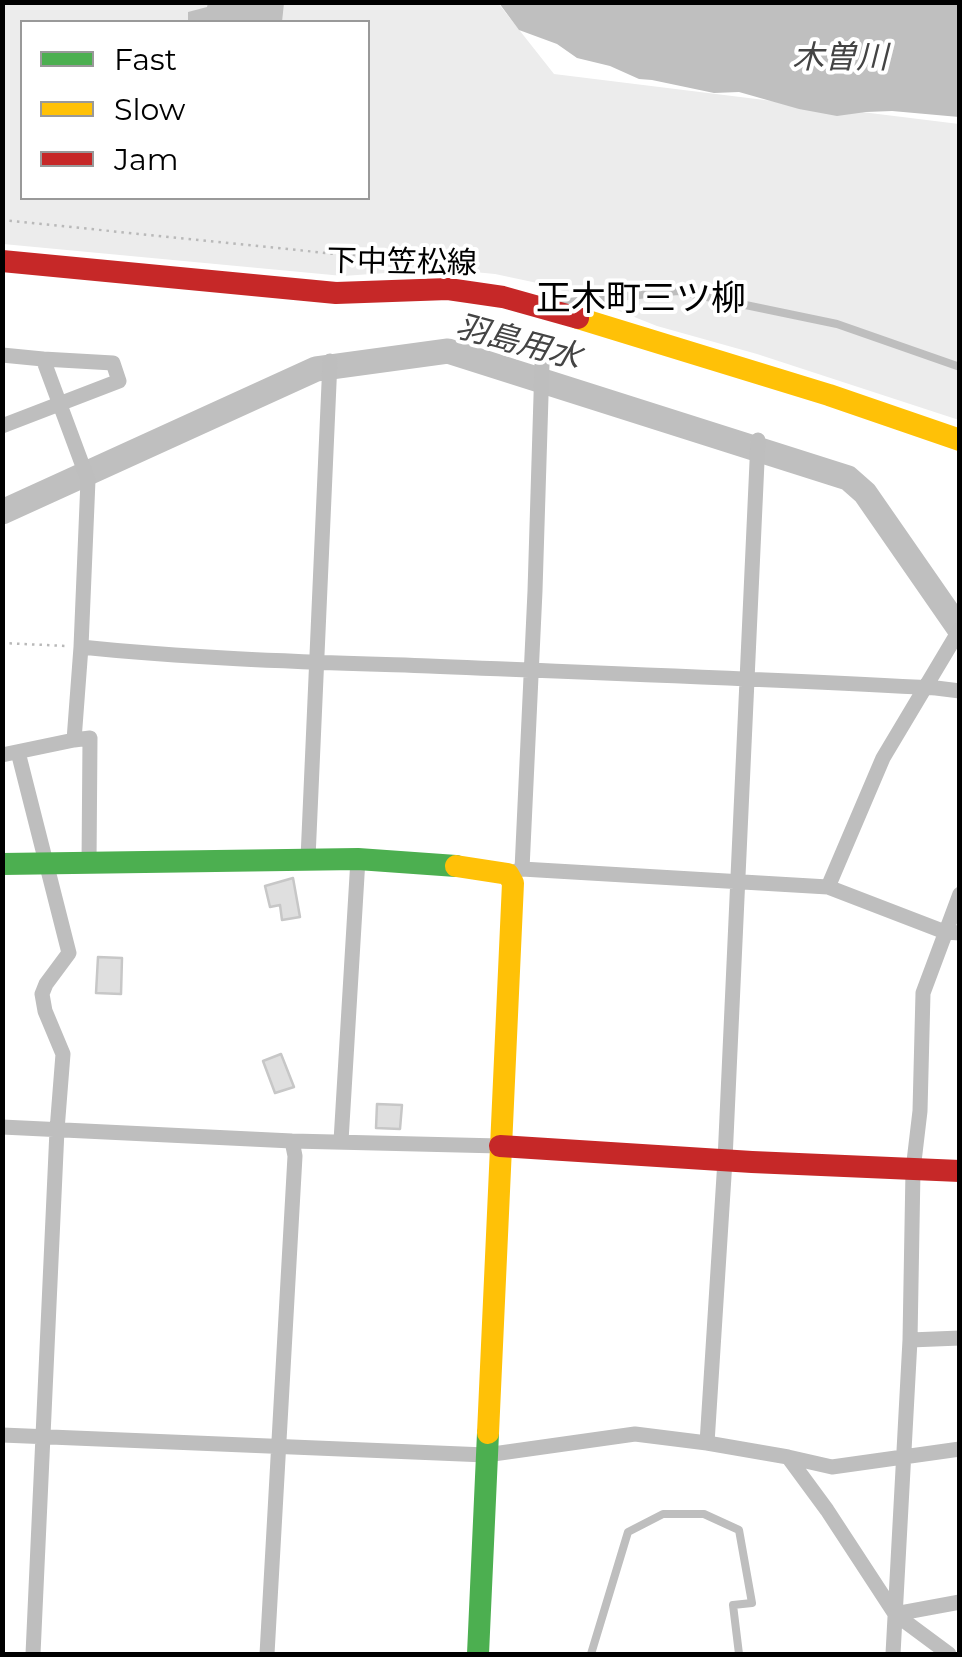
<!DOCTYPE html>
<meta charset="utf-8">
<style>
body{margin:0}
#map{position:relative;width:962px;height:1657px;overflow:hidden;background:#fff;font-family:Montserrat,sans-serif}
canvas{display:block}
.frame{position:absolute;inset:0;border:5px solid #000;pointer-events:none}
.legend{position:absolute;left:20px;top:20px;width:350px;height:180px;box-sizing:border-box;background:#fff;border:2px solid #999;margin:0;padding:12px 18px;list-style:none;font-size:30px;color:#000}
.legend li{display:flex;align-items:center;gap:20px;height:50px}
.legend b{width:50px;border:2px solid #999}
</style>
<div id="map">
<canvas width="962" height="1657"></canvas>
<div class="frame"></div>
<ul class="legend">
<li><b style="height:12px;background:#4caf50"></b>Fast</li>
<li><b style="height:12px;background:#ffc107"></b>Slow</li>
<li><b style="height:12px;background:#c62828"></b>Jam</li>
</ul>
</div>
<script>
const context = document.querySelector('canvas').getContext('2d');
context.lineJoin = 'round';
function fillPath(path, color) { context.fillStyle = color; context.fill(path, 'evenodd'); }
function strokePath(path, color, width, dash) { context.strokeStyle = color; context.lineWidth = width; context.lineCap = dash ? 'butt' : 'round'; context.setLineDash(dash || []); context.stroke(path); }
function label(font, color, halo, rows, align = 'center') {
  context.font = font + ' Montserrat,"Noto Sans JP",sans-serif'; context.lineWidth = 8; context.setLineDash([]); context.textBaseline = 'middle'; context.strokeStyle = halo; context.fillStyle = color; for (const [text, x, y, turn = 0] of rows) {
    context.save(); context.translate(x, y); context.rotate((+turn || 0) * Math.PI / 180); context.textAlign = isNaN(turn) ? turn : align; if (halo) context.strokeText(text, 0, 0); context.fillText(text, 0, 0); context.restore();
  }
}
const green = new Path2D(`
 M3,3H498L554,74L959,124V420L757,354L657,326L599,303L542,284L495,274L443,269L343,276L3,244ZM22,22H368V198H22Z`);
const water = new Path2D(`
 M208,3H284L282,22H188V12L207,7Z
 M499,3H959V117L892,111L866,112L837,116L799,109L739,92L714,93L652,80L639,79L610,66L577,58L557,44L519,30Z`);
const river = new Path2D(`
 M2,512L316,369L448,351L848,478L865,493L960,630`);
const building = new Path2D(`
 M293,878L300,917L282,920L280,905L270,907L265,886Z
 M98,957L122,958L121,994L96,993Z
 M281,1054L294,1087L275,1093L263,1061Z
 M377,1104L402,1105L400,1129L376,1128Z`);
const path = new Path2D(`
 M2,220L346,255L473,256
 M2,643L66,646`);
const lane = new Path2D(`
 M558,303L678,291L837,324L960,367
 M591,1654L628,1532L663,1514H704L739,1530L752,1603L733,1605L739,1654`);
const street = new Path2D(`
 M2,355L43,359L88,480L81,647L74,740L90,738L89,864
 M2,426L119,381L113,363L43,359
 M81,647C197,659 313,662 429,666C598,673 767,679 936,688L960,691
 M18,752L69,953L46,984L42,994L45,1011L63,1054L57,1130L33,1654
 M2,755L74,740
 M308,858L330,361
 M522,869L535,591L542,364
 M516,871L522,869L828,887L945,932L960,933
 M828,887L883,758L960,629
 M2,1127L292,1141L500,1146
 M341,1141L358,859
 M910,1340L960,1338
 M2,1435L486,1455L635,1434L707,1443L788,1457L827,1510L895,1614L949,1654
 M707,1443L725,1160L758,440
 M788,1457L832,1467L960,1449
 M895,1614L960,1602
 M267,1654L295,1156L292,1141
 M893,1654L910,1340L913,1170L920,1111L923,993L960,894`);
const fast = new Path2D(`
 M2,864L358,859L456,866
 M478,1654L488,1433`);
const slow = new Path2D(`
 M578,318L829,395L960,440
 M456,866L508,874L513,883L488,1433`);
const jam = new Path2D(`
 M2,261L336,293L448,289L503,297L578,318
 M500,1146L752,1162L960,1171`);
const streetNames = [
 ["下中笠松線",402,263,1]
];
const waterNames = [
 ["木曽川",840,59],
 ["羽島用水",518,343,15]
];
const quarterNames = [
 ["正木町三ツ柳",641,300]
];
fillPath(green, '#ececec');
fillPath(water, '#bfbfbf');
strokePath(river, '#bfbfbf', 25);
fillPath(building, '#dfdfdf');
strokePath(building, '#c7c7c7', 2.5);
strokePath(path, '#b9b9b9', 2.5, [2.5, 5]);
strokePath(lane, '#bebebe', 8);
strokePath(street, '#bebebe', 15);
strokePath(fast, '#4caf50', 22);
strokePath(slow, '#ffc107', 22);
strokePath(jam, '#c62828', 22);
label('30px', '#000', '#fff', streetNames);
label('italic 32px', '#444', '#fff', waterNames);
label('35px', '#000', '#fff', quarterNames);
</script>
